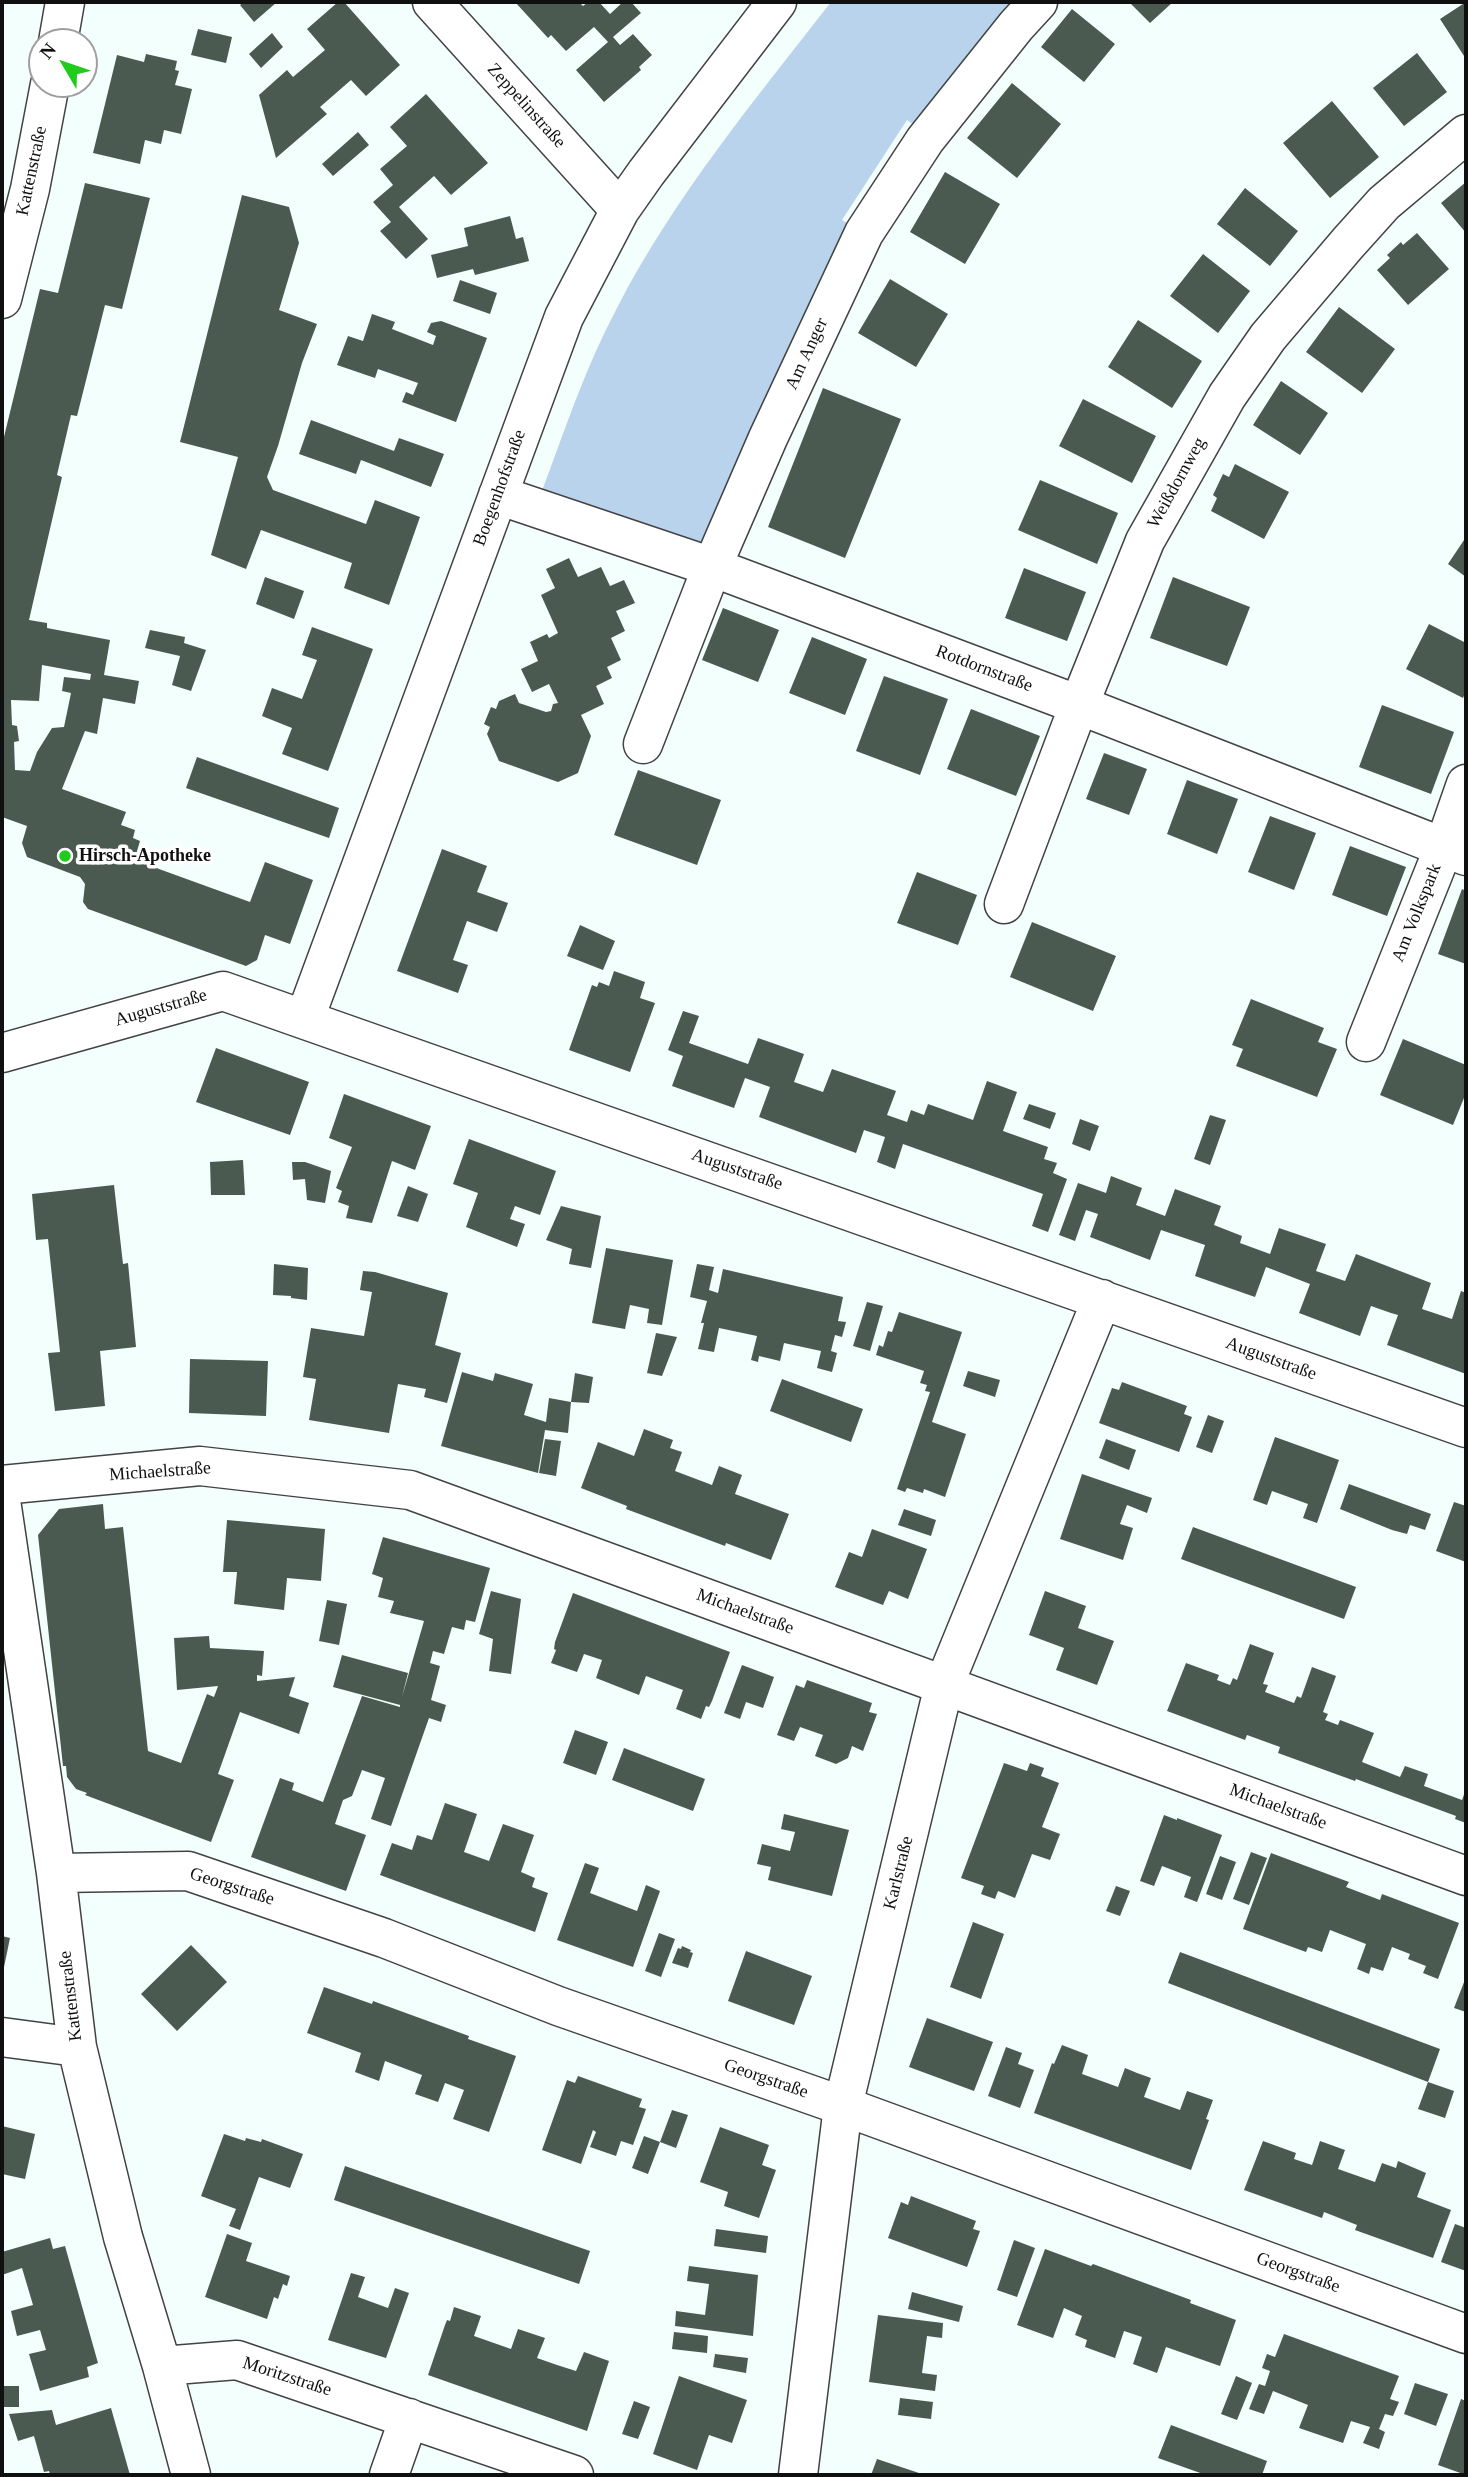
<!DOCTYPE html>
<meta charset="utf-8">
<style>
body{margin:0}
#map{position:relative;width:1468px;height:2477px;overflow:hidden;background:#f3fffd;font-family:"Times New Roman",serif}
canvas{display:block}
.frame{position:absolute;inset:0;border:4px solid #101010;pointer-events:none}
.north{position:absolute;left:28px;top:28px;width:70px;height:70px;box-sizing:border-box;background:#fff;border:2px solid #9f9f9f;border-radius:50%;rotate:309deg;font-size:19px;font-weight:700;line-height:28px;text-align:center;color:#101010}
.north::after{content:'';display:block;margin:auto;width:24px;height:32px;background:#21cb1d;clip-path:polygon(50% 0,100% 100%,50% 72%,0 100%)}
</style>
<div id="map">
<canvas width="1468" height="2477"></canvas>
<div class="frame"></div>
<div class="north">N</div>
</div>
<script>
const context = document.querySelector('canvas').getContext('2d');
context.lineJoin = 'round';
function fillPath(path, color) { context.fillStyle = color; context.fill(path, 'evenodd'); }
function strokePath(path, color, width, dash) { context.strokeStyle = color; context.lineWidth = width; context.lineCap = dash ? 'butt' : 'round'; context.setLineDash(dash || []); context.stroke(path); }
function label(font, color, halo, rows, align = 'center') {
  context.font = font + ' "Times New Roman",serif'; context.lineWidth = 7; context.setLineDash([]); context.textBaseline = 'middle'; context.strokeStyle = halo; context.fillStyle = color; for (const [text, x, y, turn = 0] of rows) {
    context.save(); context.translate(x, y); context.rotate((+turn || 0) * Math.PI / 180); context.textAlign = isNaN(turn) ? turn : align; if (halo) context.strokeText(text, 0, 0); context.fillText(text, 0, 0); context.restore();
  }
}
const green = new Path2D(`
 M831,2H1020L920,129L907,120L842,220L856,228L718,535L695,545L542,491C565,429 586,366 617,308C674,197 755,100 831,2Z`);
const building = new Path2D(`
 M244,2H277L254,22L240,5Z
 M338,2H344L400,65L366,96L351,80L320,107L327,114L276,158L259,95L287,70L293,77L325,50L307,29Z
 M515,2H579L583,6L588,2H599L610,14L623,2H631L641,13L613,37L620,45L633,34L652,55L639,67L641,70L604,102L576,70L608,42L594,27L566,51L551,35L548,38Z
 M1129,2H1173L1150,23Z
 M1466,2V59L1440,19Z
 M1072,9L1115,44L1084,82L1041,47Z
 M198,29L232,37L226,63L191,55Z
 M272,33L283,47L261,68L249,54Z
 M1417,53L1447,92L1404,126L1373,88Z
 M146,54L177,61L175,70L179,71L175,85L192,89L181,134L164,130L161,144L145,140L140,164L93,153L117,55L144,62Z
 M1012,83L1061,124L1017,178L967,138Z
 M426,94L488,163L451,195L434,176L399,207L428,239L406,259L380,231L391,222L373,202L393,185L380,169L407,146L390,127Z
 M1332,101L1379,157L1330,198L1283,143Z
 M358,132L369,145L333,176L322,164Z
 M945,172L1000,204L965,264L910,232Z
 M1466,182V233L1441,203Z
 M85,183L150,198L122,309L105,305L77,416L71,415L57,475L62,477L29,620L47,623V628L110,640L104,675L139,681L135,704L103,698L97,734L85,731L62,789L126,812L121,825L135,830L133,838L140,841L135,858L159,869L250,902L265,862L313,880L290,944L265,935L257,960L246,966L88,909L83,902L85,884L80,877L27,857L22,843L27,826L2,817V445L40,289L58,293ZM42,665L91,674L90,680L64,677L62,691L71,693L64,727L52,728L37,752L30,771L15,770L14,742L19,741L17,726L12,725L11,700L39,701Z
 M1245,188L1298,231L1270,266L1217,224Z
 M242,195L289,207L299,243L279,310L317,324L302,363L278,446L267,477L273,490L366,524L375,500L420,517L389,605L344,588L352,563L261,530L246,569L211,555L238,457L180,442Z
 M510,216L516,239L523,237L529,261L475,275L473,269L437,278L431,255L468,246L464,228Z
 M1417,233L1449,269L1408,305L1377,270L1390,258L1387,255L1401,242L1403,245Z
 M1203,254L1250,291L1218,333L1170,296Z
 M890,279L948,314L916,367L858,333Z
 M460,280L497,293L490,314L453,301Z
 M1339,307L1395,349L1362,393L1306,352Z
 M372,314L395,322L392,329L433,345L436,336L427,332L431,323L441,321L487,338L456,422L402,402L406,392L413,395L418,383L378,369L375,378L337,365L348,336L363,341Z
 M1138,320L1202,361L1172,408L1108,367Z
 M1281,381L1328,413L1300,455L1253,425Z
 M823,388L901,419L845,558L768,527Z
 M1083,399L1156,436L1132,483L1059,446Z
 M311,420L394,451L399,438L444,454L431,487L361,460L356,474L299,454Z
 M1235,464L1289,492L1264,539L1211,511L1217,498L1213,495L1223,474L1229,477Z
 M1040,480L1118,513L1097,564L1018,530Z
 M1466,537V577L1448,564Z
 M569,558L578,577L601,567L610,586L624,580L635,603L616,611L625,631L611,638L621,660L607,667L612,678L596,686L604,704L581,715L591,736L578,773L558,782L499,761L487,734L490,727L484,724L491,707L496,709L499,701L515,694L519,703L546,712L551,711L553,704L558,703L549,684L532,692L521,669L538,661L530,642L547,634L549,638L558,633L541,595L555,588L546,569Z
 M1024,568L1086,592L1067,641L1005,618Z
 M265,577L304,591L294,619L256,604Z
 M1173,577L1250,607L1227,666L1150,638Z
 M723,608L779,630L758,682L702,660Z
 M1429,624L1466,643V691L1463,698L1406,669Z
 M312,627L373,649L328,771L282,754L292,728L262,716L272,688L302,699L317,660L302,655Z
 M150,630L185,637L184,643L206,650L191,691L172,685L180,656L145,648Z
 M812,637L867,659L845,715L789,693Z
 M884,676L948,699L920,775L856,751Z
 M1382,705L1454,732L1431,794L1359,767Z
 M971,709L1040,736L1016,796L947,769Z
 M1104,753L1147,769L1129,815L1086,799Z
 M197,757L339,808L329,838L186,788Z
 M638,770L721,800L697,865L614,835Z
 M1187,780L1238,799L1217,854L1167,834Z
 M1270,816L1316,833L1294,890L1248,872Z
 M1350,846L1406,867L1387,916L1332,895Z
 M442,849L487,866L477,892L508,903L497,932L467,921L453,960L468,965L458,993L397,971Z
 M917,872L977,895L958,945L897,923Z
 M1462,889L1466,891V964L1438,954Z
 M1032,922L1116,956L1093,1011L1010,977Z
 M580,925L615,941L603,970L567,956Z
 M614,971L645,982L640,998L655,1003L630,1072L569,1050L592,985L597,987L599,982L609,986Z
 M1251,999L1324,1028L1318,1042L1337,1049L1317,1097L1236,1066L1243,1049L1232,1045Z
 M683,1011L699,1016L689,1043L748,1064L758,1038L804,1054L794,1082L823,1092L832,1069L896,1091L887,1115L907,1122L911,1110L924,1115L928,1104L973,1120L987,1081L1017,1092L1003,1131L1048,1147L1044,1159L1057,1163L1053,1173L1067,1179L1048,1232L1032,1226L1043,1194L903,1144L895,1169L877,1162L885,1137L864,1130L856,1153L759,1117L770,1087L745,1078L734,1108L672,1086L683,1056L668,1050Z
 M1403,1039L1466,1065V1093L1453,1125L1380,1095Z
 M216,1048L309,1082L290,1135L196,1102Z
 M344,1094L431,1126L415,1170L392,1161L372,1223L346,1218L349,1206L338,1202L342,1191L336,1188L352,1147L329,1138Z
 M1029,1104L1056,1113L1050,1129L1023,1119Z
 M1210,1115L1226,1120L1210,1165L1194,1159Z
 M1080,1119L1099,1126L1090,1151L1072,1144Z
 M469,1139L556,1171L540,1215L515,1206L510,1219L525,1224L517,1247L466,1227L478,1193L453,1184Z
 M243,1160L245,1195H211L210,1162Z
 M292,1162H305L331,1171L325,1203L307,1200L305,1179L293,1180Z
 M1111,1176L1142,1188L1136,1205L1165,1216L1175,1189L1221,1206L1214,1225L1242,1236L1240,1243L1270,1254L1279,1228L1326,1244L1316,1271L1345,1281L1356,1254L1431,1283L1422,1309L1452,1319L1461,1291L1466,1293V1374L1387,1345L1398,1315L1391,1313L1371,1306L1360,1336L1299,1313L1310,1284L1266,1267L1255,1297L1195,1276L1205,1245L1161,1230L1150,1260L1090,1237L1098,1214L1086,1210L1075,1241L1059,1235L1078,1183L1106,1193Z
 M114,1185L123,1264L128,1263L136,1347L100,1351L105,1406L55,1411L48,1353L60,1352L48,1239L36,1240L32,1194Z
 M408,1186L428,1194L418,1222L397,1216Z
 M561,1206L601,1216L591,1268L569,1264L572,1249L546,1240Z
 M606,1248L673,1260L662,1325L647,1323L649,1309L630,1305L625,1329L592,1323Z
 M274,1264L308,1268L307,1300L291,1298V1296L273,1295Z
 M697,1264L714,1267L709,1290L718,1293L723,1269L843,1297L838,1321L846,1322L842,1337L835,1335L831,1351L837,1353L832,1372L817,1368L821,1351L784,1343L780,1361L759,1356L758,1362L751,1360L757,1336L719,1328L714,1352L698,1349L704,1323H701L707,1301L690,1297Z
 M363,1271L375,1272L448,1293L435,1345L461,1353L447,1403L424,1397L426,1389L398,1384L389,1433L309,1420L316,1379L303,1377L311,1328L364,1336L372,1292L360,1290Z
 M867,1302L883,1306L870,1351L853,1346Z
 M899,1312L962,1332L932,1422L966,1434L945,1497L924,1489L923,1493L907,1488L905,1492L897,1489L930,1392L925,1391L927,1385L920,1383L924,1371L876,1355L879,1345L883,1347L888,1331L892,1332Z
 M656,1333L677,1337L662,1376L647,1373Z
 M190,1359L268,1361L266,1416L189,1413Z
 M968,1371L1000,1380L995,1397L963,1386Z
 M462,1372L493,1381L495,1373L533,1384L524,1415L546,1422L549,1398L571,1402L568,1433L545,1430L538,1473L441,1446Z
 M575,1373L593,1377L589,1403L571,1402Z
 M782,1379L863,1409L851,1442L770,1411Z
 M1122,1382L1187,1406L1184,1414L1192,1417L1179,1452L1099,1423L1112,1388L1119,1390Z
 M1208,1415L1224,1421L1212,1453L1196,1447Z
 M644,1429L673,1440L670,1448L682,1452L675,1471L712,1485L719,1466L742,1475L735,1494L789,1514L771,1560L726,1543L725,1546L626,1509L627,1506L581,1488L598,1442L634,1456Z
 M1275,1437L1339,1460L1317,1523L1303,1518L1308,1504L1272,1491L1267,1505L1253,1500Z
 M545,1439L561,1441L556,1476L539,1473Z
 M1106,1439L1136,1450L1129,1470L1099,1458Z
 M1082,1474L1152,1498L1147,1513L1127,1505L1120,1524L1133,1528L1123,1560L1060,1539Z
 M1349,1484L1431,1514L1425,1530L1410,1525L1407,1534L1392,1530L1340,1509Z
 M1454,1502L1466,1506V1562L1436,1551Z
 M103,1504L105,1529L123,1527L148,1751L181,1763L207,1694L214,1697L218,1686L177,1690L174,1638L209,1636L210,1648L264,1651L262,1676L257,1675V1681L295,1677L289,1696L309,1703L299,1734L240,1712L218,1774L234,1780L211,1842L85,1795L87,1793L76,1789L67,1777L66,1766H63L38,1535L59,1509Z
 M904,1509L936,1520L931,1536L898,1525Z
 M227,1520L325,1529L321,1581L287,1578L284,1610L234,1604L237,1572H223Z
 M1193,1527L1356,1587L1344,1619L1181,1559Z
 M872,1529L927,1549L908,1599L889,1591L883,1605L835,1587L849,1552L862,1557Z
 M383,1537L490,1568L475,1622L466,1620L464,1630L452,1627L444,1654L433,1651L430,1663L440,1666L431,1700L446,1705L441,1722L429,1718L391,1826L371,1819L385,1778L362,1770L352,1796L343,1800L335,1824L366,1835L346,1891L251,1857L280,1778L294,1783L292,1790L323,1802L362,1696L400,1707V1705L333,1687L342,1655L408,1673L402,1697L424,1621L390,1613L394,1601L378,1597L383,1578L372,1574Z
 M491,1591L521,1599L511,1674L489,1671L493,1639L479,1634Z
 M1045,1591L1086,1606L1078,1628L1114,1641L1097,1685L1056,1670L1064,1648L1029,1635Z
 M573,1593L730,1652L712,1701L709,1707L706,1706L701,1719L676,1709L683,1690L646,1676L639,1695L596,1678L602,1660L584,1654L577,1672L551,1663L556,1650L554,1649L555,1642Z
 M327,1600L347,1604L339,1645L319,1641Z
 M1250,1644L1274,1653L1263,1684L1268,1685L1265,1692L1294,1703L1297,1696L1301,1698L1312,1667L1336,1676L1323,1712L1328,1714L1325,1720L1338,1725L1340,1720L1374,1733L1362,1762L1400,1777L1405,1766L1428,1774L1424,1786L1462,1800L1466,1789V1823L1455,1819L1456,1816L1356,1779L1355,1781L1278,1753L1280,1747L1247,1735L1245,1740L1167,1711L1186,1663L1219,1675L1217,1680L1230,1685L1233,1678L1237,1680Z
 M742,1665L774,1677L763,1708L746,1702L740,1719L724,1713Z
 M807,1680L872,1703L869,1712L877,1714L863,1751L852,1746L848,1758L836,1764L815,1756L823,1735L800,1727L794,1741L777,1735L796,1685L804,1688Z
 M575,1730L608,1742L596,1775L563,1763Z
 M624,1748L705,1779L693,1811L612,1780Z
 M1004,1763L1027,1771L1030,1763L1044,1768L1041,1776L1059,1783L1042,1827L1060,1834L1050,1860L1032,1854L1015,1898L998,1891L995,1899L981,1894L984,1886L961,1878Z
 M445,1803L477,1814L464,1852L489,1861L503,1824L534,1835L521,1872L535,1878L532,1887L548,1893L535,1932L380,1875L392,1843L412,1850L417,1835L432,1840Z
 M784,1814L849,1830L832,1896L768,1880L771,1867L757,1864L762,1844L790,1851L795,1832L781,1829Z
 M1164,1815L1177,1820V1818L1222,1835L1197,1902L1184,1897L1191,1877L1162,1866L1154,1886L1140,1881Z
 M1251,1852L1267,1858L1249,1905L1233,1899Z
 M1271,1853L1349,1882L1346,1887L1380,1900L1382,1894L1459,1923L1438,1979L1423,1973L1426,1966L1408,1959L1410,1954L1392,1947L1383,1971L1371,1967L1369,1974L1357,1969L1366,1944L1330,1930L1322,1952L1308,1947L1306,1952L1243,1929Z
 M1220,1856L1236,1862L1222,1900L1206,1894Z
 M585,1863L599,1868L590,1893L637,1911L646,1885L660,1891L633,1967L557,1940Z
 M1116,1886L1130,1891L1120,1916L1106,1911Z
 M973,1922L1004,1934L981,1999L950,1987Z
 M659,1933L675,1939L661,1977L645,1971Z
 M2,1936L10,1938L3,1972L2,1971Z
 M191,1945L227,1982L177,2031L141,1994Z
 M682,1946L691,1950L690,1952L693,1953L688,1968L672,1963L678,1948L681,1949Z
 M746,1951L812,1976L794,2025L728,2001Z
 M1180,1952L1440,2049L1428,2082L1168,1983Z
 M1466,1977V2012L1454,2008Z
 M324,1987L372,2004L373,2001L469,2036L468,2039L516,2056L489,2132L453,2119L464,2090L445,2083L438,2102L415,2094L422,2075L385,2061L379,2081L355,2072L361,2053L307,2033Z
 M927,2018L993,2042L974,2091L909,2067Z
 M1062,2045L1088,2055L1082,2074L1118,2087L1125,2068L1137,2073L1151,2078L1144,2097L1180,2110L1187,2091L1213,2100L1206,2119L1209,2120L1191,2170L1034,2113L1052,2063L1054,2064Z
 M1006,2047L1022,2053L1018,2064L1034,2070L1020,2108L988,2096Z
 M578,2076L642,2099L639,2107L646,2109L633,2145L621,2141L616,2156L590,2147L596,2132L593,2130L581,2164L542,2150L567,2080L575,2083Z
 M1428,2082L1454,2091L1445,2118L1418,2109Z
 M672,2110L688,2115L676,2148L660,2142Z
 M2,2126L35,2134L25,2179L2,2174Z
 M720,2127L769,2145L762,2165L776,2170L759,2218L724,2206L728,2192L700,2182Z
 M224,2134L245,2141L246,2138L261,2142L262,2139L303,2154L290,2188L259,2177L240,2230L229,2226L236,2209L201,2196Z
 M644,2136L660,2142L648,2174L632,2168Z
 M1263,2141L1296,2153L1294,2159L1312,2165L1320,2141L1345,2150L1338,2169L1375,2182L1382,2163L1396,2168L1398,2161L1426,2173L1417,2197L1451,2210L1433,2258L1355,2230L1357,2225L1324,2212L1322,2218L1244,2190Z
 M345,2166L590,2251L579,2284L334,2200Z
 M911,2196L976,2221L973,2229L980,2231L967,2267L888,2238L901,2202L908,2205Z
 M1455,2224L1466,2228V2271L1441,2262Z
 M716,2229L768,2236L766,2253L714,2246Z
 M227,2234L252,2243L246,2261L290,2276L287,2286L283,2284L278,2299L274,2297L267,2319L205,2297Z
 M50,2238L53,2249L65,2246L98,2363L87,2367L89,2377L40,2391L29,2354L46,2350L40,2330L17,2336L11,2311L33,2305L22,2268L2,2275V2252Z
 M1014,2240L1035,2248L1017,2297L997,2290Z
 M1045,2249L1091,2266L1093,2264L1172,2293L1191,2300L1190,2303L1236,2320L1220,2366L1166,2347L1157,2373L1133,2364L1142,2337L1124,2331L1115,2358L1085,2347L1087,2340L1075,2335L1082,2316L1064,2308L1053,2338L1017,2325Z
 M689,2266L758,2275L753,2336L675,2326L676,2311L705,2315L709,2284L687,2281Z
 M351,2273L365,2277L358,2297L388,2308L395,2288L409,2293L386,2358L328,2340Z
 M912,2292L963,2306L959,2322L908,2309Z
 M454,2307L481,2316L474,2336L511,2349L518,2329L545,2338L537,2358L557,2365L576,2371L584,2352L609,2361L587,2431L428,2375L445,2325L447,2320L450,2321Z
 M878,2315L943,2323L942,2338L927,2336L922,2373L937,2375L935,2391L869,2382Z
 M674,2332L708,2336L707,2353L672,2349Z
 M1284,2334L1399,2376L1390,2399L1399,2402L1393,2416L1385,2414L1379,2429L1385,2432L1379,2449L1363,2443L1370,2427L1351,2421L1343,2443L1299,2428L1308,2405L1273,2391L1264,2414L1249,2409L1259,2384L1265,2386L1270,2371L1262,2368L1267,2354L1275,2357Z
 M715,2354L748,2358L746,2373L713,2367Z
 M679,2376L747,2400L732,2443L709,2435L697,2470L653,2454Z
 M1236,2376L1252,2383L1237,2420L1221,2414Z
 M1415,2383L1448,2394L1436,2426L1404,2414Z
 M2,2386H19V2407H2Z
 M900,2398L933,2402L931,2419L898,2415Z
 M1461,2399L1466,2401V2475L1438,2465Z
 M634,2401L650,2407L638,2439L622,2434Z
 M111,2408L130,2475H50L49,2471L44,2472L34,2436L18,2441L9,2414L52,2410L56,2425Z
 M1171,2425L1267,2461L1262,2475H1206L1158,2458Z
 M877,2459L925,2475H871Z`);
const street = new Path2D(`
 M432,2L620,210
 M58,42L65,2
 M2,299L30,189L50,84
 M498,495L712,567L1079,705L1466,856
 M643,744L712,567L768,438L864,233L925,140L1016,26L1038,2
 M1004,904L1079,705L1145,541L1227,396L1268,337L1348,243L1384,203L1466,134
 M305,1018L564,317L620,210L646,173L777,2
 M1366,1042L1444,847L1466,784
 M2,1053L223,991L1466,1428
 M2,1485L200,1466L410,1490L1466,1876
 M2,1507L56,1873L77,2047L123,2237L162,2366L191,2475
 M56,1873L188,1871L384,1938L558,2006L843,2106L1466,2334
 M2,2037L77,2047
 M162,2366L237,2360L574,2475
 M389,2475L409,2418
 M798,2475L843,2106L944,1685L1102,1299`);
const markers = [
 [65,856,7,"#21cb1d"]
];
const streetNames = [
 ["Zeppelinstraße",526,106,48],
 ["Kattenstraße",32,171,-78],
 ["Am Anger",807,354,-65],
 ["Weißdornweg",1177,483,-61],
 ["Boegenhofstraße",500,488,-70],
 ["Rotdornstraße",984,669,21],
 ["Am Volkspark",1417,913,-68],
 ["Auguststraße",161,1008,-16],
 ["Auguststraße",737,1170,19],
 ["Auguststraße",1271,1359,20],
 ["Michaelstraße",160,1472,-4],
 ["Michaelstraße",745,1612,20],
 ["Michaelstraße",1278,1807,20],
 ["Karlstraße",899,1873,-76],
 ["Georgstraße",232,1887,18],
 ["Kattenstraße",71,1996,-97],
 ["Georgstraße",766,2079,19],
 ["Georgstraße",1298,2273,20],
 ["Moritzstraße",287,2377,18]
];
const poiNames = [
 ["Hirsch-Apotheke",79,856]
];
fillPath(green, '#b9d3ed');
fillPath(building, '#4b5a51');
strokePath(street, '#434343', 41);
strokePath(street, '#fff', 38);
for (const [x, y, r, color] of markers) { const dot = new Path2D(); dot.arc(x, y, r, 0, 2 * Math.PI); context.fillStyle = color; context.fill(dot); strokePath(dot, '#fff', 2.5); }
label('18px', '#101010', '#fff', streetNames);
label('bold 18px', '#101010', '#fff', poiNames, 'left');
</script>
